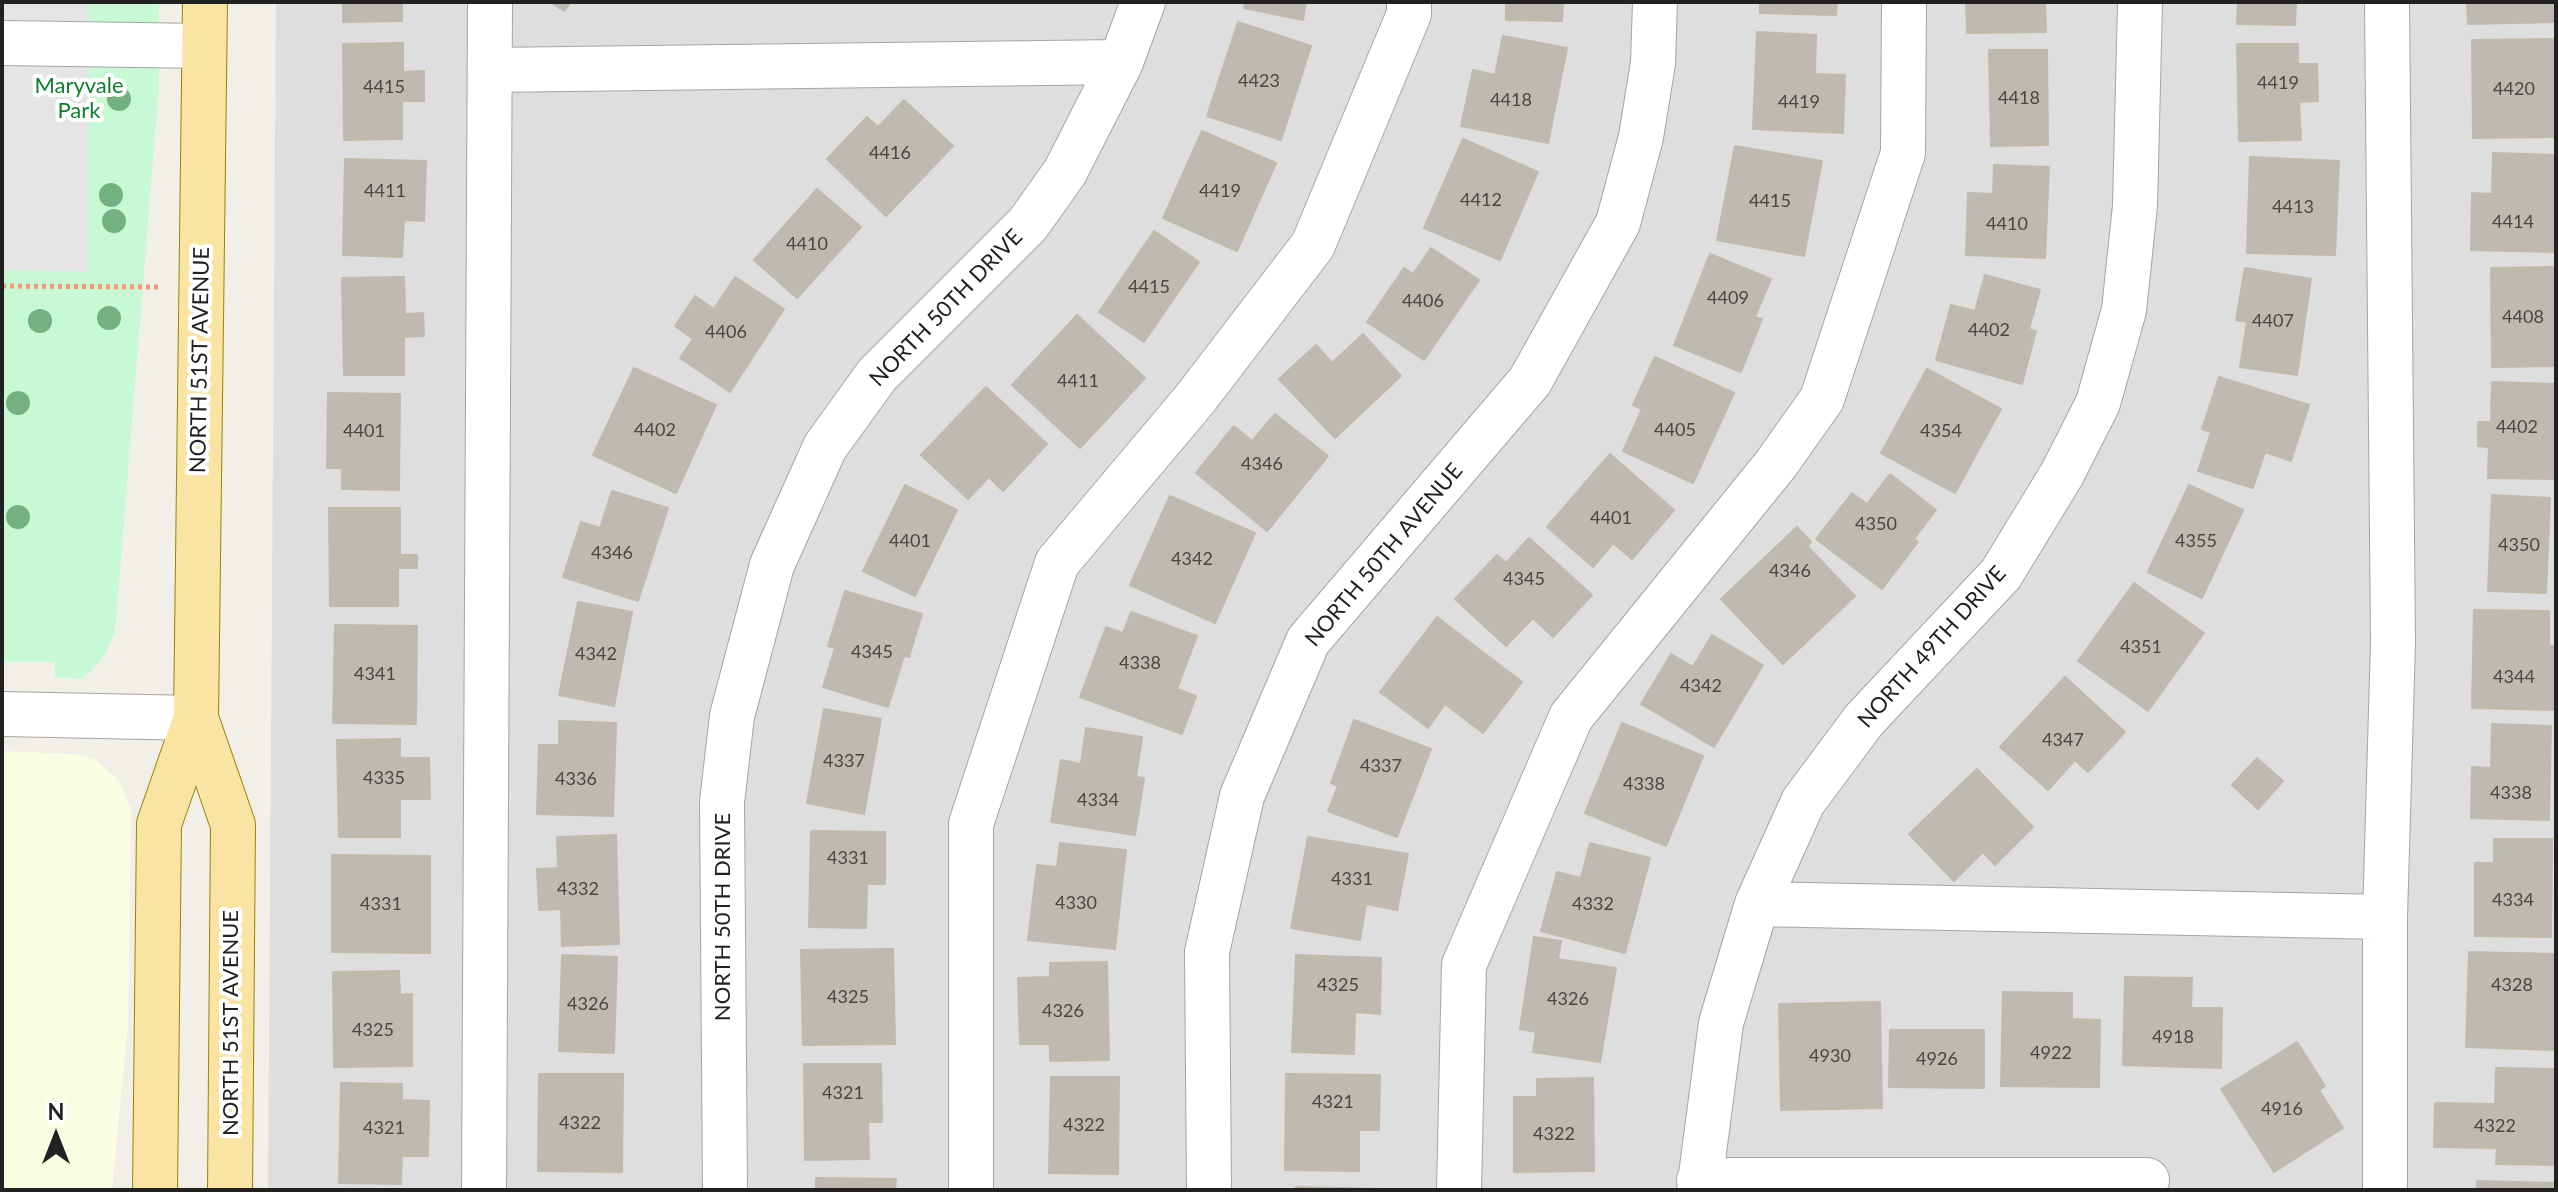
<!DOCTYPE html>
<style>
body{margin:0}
#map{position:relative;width:2558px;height:1192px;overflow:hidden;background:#f1efe8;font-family:Lato,sans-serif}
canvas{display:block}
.frame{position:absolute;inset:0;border:4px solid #212121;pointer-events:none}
.north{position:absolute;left:16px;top:1096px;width:80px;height:80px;-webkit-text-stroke:6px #fff;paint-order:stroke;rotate:0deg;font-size:22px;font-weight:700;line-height:32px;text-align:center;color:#212121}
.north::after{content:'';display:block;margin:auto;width:28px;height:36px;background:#212121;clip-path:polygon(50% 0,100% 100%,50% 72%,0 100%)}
</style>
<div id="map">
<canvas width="2558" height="1192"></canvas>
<div class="frame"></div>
<div class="north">N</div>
</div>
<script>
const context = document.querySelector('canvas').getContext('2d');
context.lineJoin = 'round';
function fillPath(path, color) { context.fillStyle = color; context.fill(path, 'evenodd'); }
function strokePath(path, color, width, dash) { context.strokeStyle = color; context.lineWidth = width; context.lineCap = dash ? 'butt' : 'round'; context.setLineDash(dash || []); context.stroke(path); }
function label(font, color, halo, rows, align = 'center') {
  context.font = font + ' Lato,sans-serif'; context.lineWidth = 8; context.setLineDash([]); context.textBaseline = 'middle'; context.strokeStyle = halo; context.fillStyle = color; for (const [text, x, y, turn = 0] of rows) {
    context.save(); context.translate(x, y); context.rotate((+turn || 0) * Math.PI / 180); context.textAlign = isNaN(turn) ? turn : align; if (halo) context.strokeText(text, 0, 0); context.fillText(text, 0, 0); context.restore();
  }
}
const residential = new Path2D(`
 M276,2H2556V1190H268Z`);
const education = new Path2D(`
 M2,751L74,754L95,759L119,781L131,809L128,1023L112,1190H2Z`);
const park = new Path2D(`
 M2,2H159V86L115,633L103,658L82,679L55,677V662H2Z`);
const parking = new Path2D(`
 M2,2H89L88,272L2,270Z`);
const building = new Path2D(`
 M343,2H402V21L343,22Z
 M550,2H571L564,11Z
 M1245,2H1306L1303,20L1244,8Z
 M1506,2H1563L1562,21L1506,20Z
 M1760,2H1837L1836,15L1760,13Z
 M1966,2H2045L2046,32L1967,33Z
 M2238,2H2296L2295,25L2237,24Z
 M2467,2H2556V22L2468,24Z
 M1238,22L1311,46L1281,140L1207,116Z
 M1757,32L1816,35L1815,74L1845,75L1843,133L1753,129Z
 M1503,36L1567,48L1548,143L1461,126L1473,70L1495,75Z
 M2556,39V137L2473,138L2472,40Z
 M403,43V72L424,71V101H402V139L344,140L343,44Z
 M2237,44H2298V64H2317L2318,101L2299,102L2301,140L2239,141Z
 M1989,50H2047L2048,145L1991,146Z
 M904,100L953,146L886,216L827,159L867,117L878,127Z
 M1202,131L1276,163L1237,251L1163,218Z
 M1463,139L1538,172L1500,260L1424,228Z
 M1735,146L1822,161L1804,256L1717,240Z
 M2493,153L2555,155L2553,252L2471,250L2472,193L2492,194Z
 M2250,157L2339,161L2335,255L2247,253Z
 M345,159L426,161L424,221L404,220L402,257L343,255Z
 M1994,165L2049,167L2045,258L1966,255L1968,193L1993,194Z
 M817,189L861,227L797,298L754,260Z
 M1154,231L1199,262L1144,342L1099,312Z
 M1431,248L1479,280L1424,360L1367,322L1404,268L1413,274Z
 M1710,254L1771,279L1755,317L1762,319L1741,372L1674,345Z
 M2553,267L2555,366L2492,367L2491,268Z
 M2245,268L2311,279L2297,375L2240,367L2247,322L2236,320Z
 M1985,275L2040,290L2029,329L2036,331L2022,384L1936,360L1951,305L1975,311Z
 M404,277L405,314L423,313L424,336L404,337V375H344L342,278Z
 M735,277L784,309L730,392L680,358L693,339L675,326L695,296L714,309Z
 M1077,315L1145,378L1080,448L1012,385Z
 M1363,334L1401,376L1335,438L1279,379L1316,345L1332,363Z
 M1655,357L1734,393L1693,483L1623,451L1642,409L1633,405Z
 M634,368L716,405L676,493L593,455Z
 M1927,369L2001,409L1955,493L1881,453Z
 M2219,377L2309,405L2291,461L2265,452L2253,488L2198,471L2211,432L2202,429Z
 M2492,382L2556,384L2555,479L2488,478L2489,447L2478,446V422H2491Z
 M986,387L1047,444L1003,491L989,477L968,499L921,455Z
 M328,393L400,394L399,490L342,489V468H327Z
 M1275,414L1328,456L1267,531L1196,473L1234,426L1252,441Z
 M1610,454L1674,510L1632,559L1613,543L1593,567L1547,527Z
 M1890,474L1936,510L1914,539L1918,542L1882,589L1816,539L1852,493L1867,504Z
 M905,485L957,510L915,596L863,571Z
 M2189,485L2243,510L2202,598L2148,572Z
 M612,491L668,508L638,601L563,577L581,522L600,528Z
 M2492,495L2550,498L2546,593L2488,591Z
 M1170,496L1255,533L1215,623L1130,585Z
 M329,508H400V555H417V568H398V606H330Z
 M1797,527L1811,542L1807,546L1855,596L1783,664L1721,599Z
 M1529,538L1592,595L1553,637L1533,618L1506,646L1455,599L1497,555L1506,563Z
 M2134,583L2204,633L2148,711L2078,661Z
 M845,591L922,614L909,657L904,656L888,707L823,687L835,648L828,646Z
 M578,602L632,612L614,706L559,695Z
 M2474,610L2549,611V646H2556V710L2472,708Z
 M1131,612L1197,636L1177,689L1196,696L1182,734L1080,697L1106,627L1123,633Z
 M1437,617L1522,682L1483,733L1445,704L1428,728L1380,692Z
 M335,625L417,626L416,724L333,723Z
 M1712,635L1763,665L1714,747L1641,704L1671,654L1693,667Z
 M2065,677L2125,732L2088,772L2075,760L2048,790L2000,747Z
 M824,709L881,719L864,814L807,803Z
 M1354,720L1431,749L1397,837L1328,811L1338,786L1331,783Z
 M559,721L616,723L613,816L537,814L539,745H559Z
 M1622,723L1703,756L1666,846L1585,813Z
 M2492,724L2551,726L2549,820L2471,818L2472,767L2491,768Z
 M1086,728L1142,737L1136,777L1144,778L1135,835L1051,822L1061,760L1081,764Z
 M400,739V758H429L430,799H400V837H339L337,740Z
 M2257,758L2283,781L2258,809L2232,785Z
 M1977,769L2033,827L1995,865L1983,852L1954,881L1909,834Z
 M811,831L885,832V884H867L866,928L809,927Z
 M616,835L619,944L562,946L561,909L539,910L537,869L558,868L557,837Z
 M1308,837L1408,854L1397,910L1366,904L1360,940L1291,928Z
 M2494,839H2552L2551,937L2475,936V863H2494Z
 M1060,843L1126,850L1115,949L1028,940L1037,865L1057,867Z
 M1590,843L1650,858L1625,953L1541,931L1557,872L1581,878Z
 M332,855L430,856V953L332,952Z
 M1534,937L1561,941L1558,959L1616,968L1600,1062L1533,1052L1536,1032L1520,1029Z
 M893,949L895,1044L803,1045L801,950Z
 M2469,952L2556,954L2555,1050L2466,1047Z
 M562,955L617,957L614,1053L559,1051Z
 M1296,955L1381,958L1380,1014L1355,1012L1354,1054L1292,1052Z
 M1107,962L1109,1060L1050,1061V1044H1020L1018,978L1050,977V963Z
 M399,971L400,995L412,994V1066L334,1067L333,972Z
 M2125,977L2192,978L2191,1008H2222L2221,1068L2123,1065Z
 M2003,992L2072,993V1019L2100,1020L2099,1087L2001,1086Z
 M1880,1002L1882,1108L1781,1110L1779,1004Z
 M1890,1030H1984V1088L1889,1087Z
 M2297,1042L2325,1086L2319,1090L2343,1128L2274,1172L2221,1089Z
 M804,1064H881L882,1122H868L869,1159L805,1160Z
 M2496,1068L2556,1069V1165L2496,1164L2497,1148L2434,1147L2435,1103L2495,1104Z
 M539,1074H623L622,1172L538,1171Z
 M1286,1074L1380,1075L1379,1130H1359V1171L1285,1170Z
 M1051,1077H1119L1118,1174L1049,1173Z
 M1593,1078L1594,1171L1514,1172V1097H1537V1079Z
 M341,1083L402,1084V1100L429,1101L428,1156H402L401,1184L339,1183Z
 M816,1178L896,1179L895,1190H816Z
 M2477,1181L2556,1183V1190H2477Z
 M1296,1187L1380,1189V1190H1296Z`);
const path = new Path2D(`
 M2,286L161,287`);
const minor = new Path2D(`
 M2,43L204,46
 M490,70L1121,62
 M2,714L196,718
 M1757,904L2385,917
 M1699,1180H2147
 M484,1190L490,2
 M725,1190L722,802L732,716L772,565L825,447L877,375L1028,224L1065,172L1121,62L1143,2
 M971,1190V824L1057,563L1195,399L1313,245L1409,14V2
 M1209,1190L1207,952L1242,796L1308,641L1530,381L1618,223L1641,137L1653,63L1655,2
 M1459,1190L1464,965L1571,717L1776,464L1822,399L1903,153L1904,2
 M1699,1190L1721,1023L1757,904L1803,802L1864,720L2001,574L2062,474L2098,403L2124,310L2135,206L2140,2
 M2385,1190V917L2393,642L2387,2`);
const major = new Path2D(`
 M196,718L233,825L230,1190
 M155,1190L159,824L196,718L205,2`);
const trees = [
 [119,99],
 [111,195],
 [114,221],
 [109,318],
 [40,321],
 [18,403],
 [18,517]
];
const numberNames = [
 ["4423",1259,81],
 ["4419",2278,83],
 ["4415",384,87],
 ["4420",2514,89],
 ["4418",2019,98],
 ["4418",1511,100],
 ["4419",1799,102],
 ["4416",890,153],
 ["4411",385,191],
 ["4419",1220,191],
 ["4412",1481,200],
 ["4415",1770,201],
 ["4413",2293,207],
 ["4414",2513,222],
 ["4410",2007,224],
 ["4410",807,244],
 ["4415",1149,287],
 ["4409",1728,298],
 ["4406",1423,301],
 ["4408",2523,317],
 ["4407",2273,321],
 ["4402",1989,330],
 ["4406",726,332],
 ["4411",1078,381],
 ["4402",2517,427],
 ["4402",655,430],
 ["4405",1675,430],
 ["4401",364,431],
 ["4354",1941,431],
 ["4346",1262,464],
 ["4401",1611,518],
 ["4350",1876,524],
 ["4401",910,541],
 ["4355",2196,541],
 ["4350",2519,545],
 ["4346",612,553],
 ["4342",1192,559],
 ["4346",1790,571],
 ["4345",1524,579],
 ["4351",2141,647],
 ["4345",872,652],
 ["4342",596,654],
 ["4338",1140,663],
 ["4341",375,674],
 ["4344",2514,677],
 ["4342",1701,686],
 ["4347",2063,740],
 ["4337",844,761],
 ["4337",1381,766],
 ["4335",384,778],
 ["4336",576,779],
 ["4338",1644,784],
 ["4338",2511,793],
 ["4334",1098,800],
 ["4331",848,858],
 ["4331",1352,879],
 ["4332",578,889],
 ["4334",2513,900],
 ["4330",1076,903],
 ["4331",381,904],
 ["4332",1593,904],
 ["4325",1338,985],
 ["4328",2512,985],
 ["4325",848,997],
 ["4326",1568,999],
 ["4326",588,1004],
 ["4326",1063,1011],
 ["4325",373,1030],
 ["4918",2173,1037],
 ["4922",2051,1053],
 ["4930",1830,1056],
 ["4926",1937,1059],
 ["4321",843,1093],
 ["4321",1333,1102],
 ["4916",2282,1109],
 ["4322",580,1123],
 ["4322",1084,1125],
 ["4322",2495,1126],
 ["4321",384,1128],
 ["4322",1554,1134]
];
const parkNames = [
 ["Maryvale",79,86],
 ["Park",79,111]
];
const streetNames = [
 ["NORTH 50TH DRIVE",946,308,-46],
 ["NORTH 51ST AVENUE",200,360,-89],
 ["NORTH 50TH AVENUE",1384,555,-50],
 ["NORTH 49TH DRIVE",1932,647,-48],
 ["NORTH 50TH DRIVE",723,917,-90],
 ["NORTH 51ST AVENUE",231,1023,-90]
];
fillPath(residential, '#dfdede');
fillPath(education, '#f9fee3');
fillPath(park, '#c7f9d4');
fillPath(parking, '#e5e5e5');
fillPath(building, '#beb9b1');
strokePath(building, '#c2b9aa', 2);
strokePath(minor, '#a5a5a5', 46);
strokePath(major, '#9a8403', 46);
strokePath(path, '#f79872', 5, [4, 4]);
strokePath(minor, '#fff', 44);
strokePath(major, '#fae4a3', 44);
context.fillStyle = '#74b181';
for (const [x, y] of trees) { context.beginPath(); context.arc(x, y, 12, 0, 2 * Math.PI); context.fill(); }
label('18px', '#484745', null, numberNames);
label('22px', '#0e7f2c', '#fff', parkNames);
label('22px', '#212121', '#fff', streetNames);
</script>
